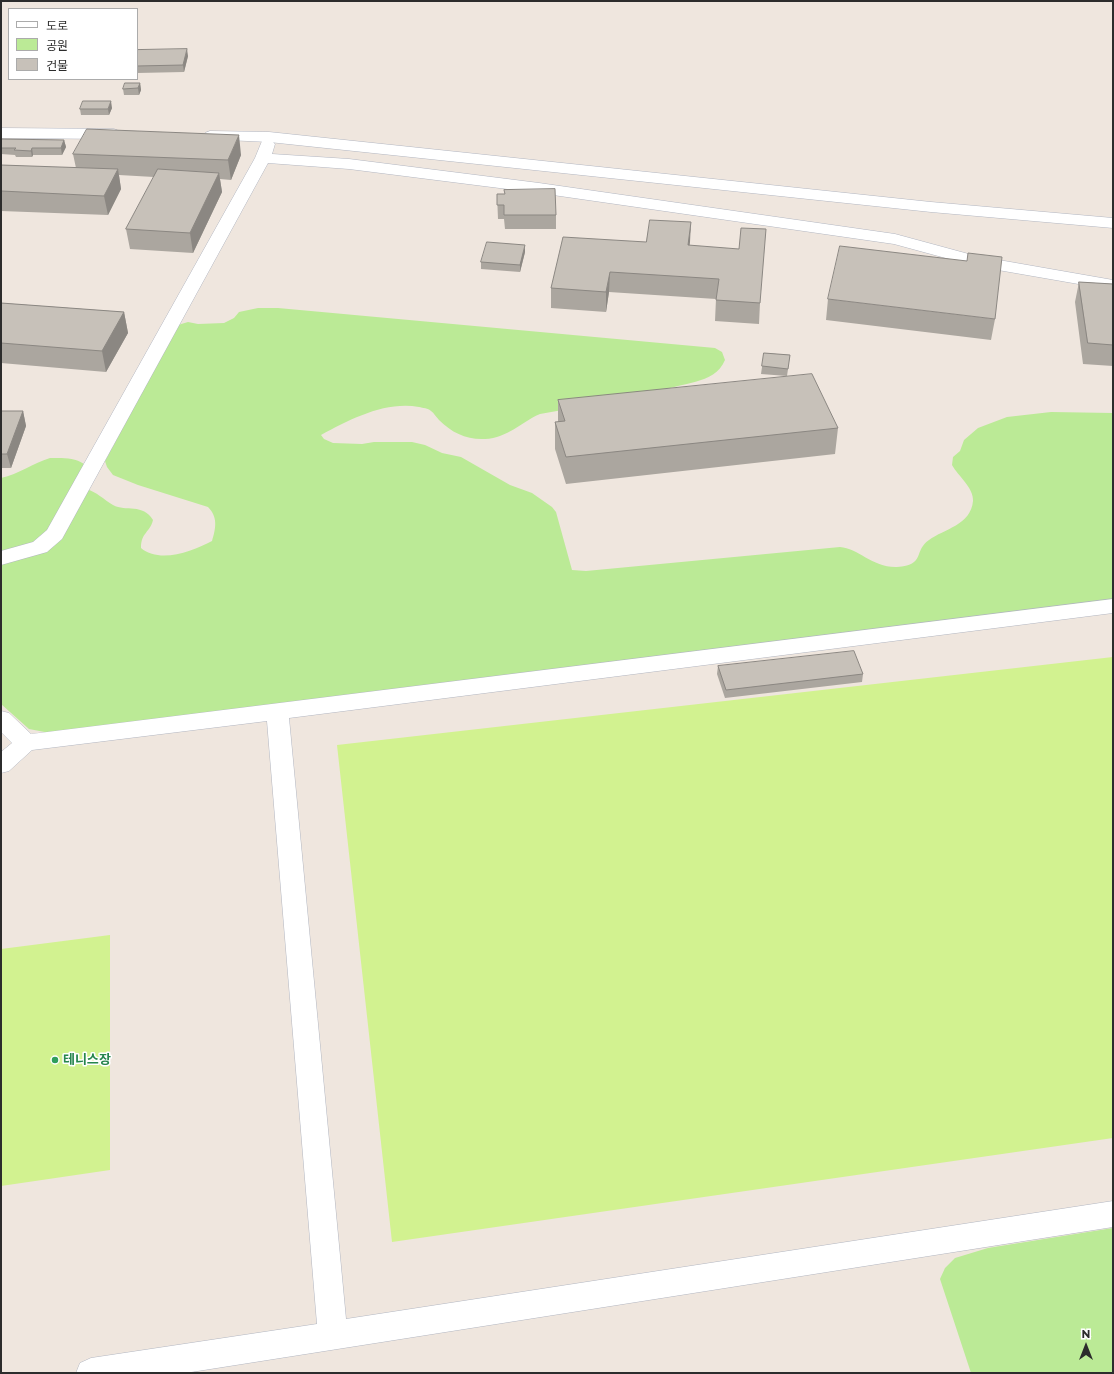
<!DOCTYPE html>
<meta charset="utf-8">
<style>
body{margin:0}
#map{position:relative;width:1114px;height:1374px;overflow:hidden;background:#efe6de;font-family:Montserrat,"Noto Sans KR",sans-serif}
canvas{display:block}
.frame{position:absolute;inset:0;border:2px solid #2c2c2c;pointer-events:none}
.legend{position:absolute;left:8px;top:8px;width:130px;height:72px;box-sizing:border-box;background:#fff;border:1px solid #ababab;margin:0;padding:5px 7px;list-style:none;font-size:12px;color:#2c2c2c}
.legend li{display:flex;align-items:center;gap:8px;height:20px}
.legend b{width:20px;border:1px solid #ababab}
.north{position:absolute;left:1066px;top:1326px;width:40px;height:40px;-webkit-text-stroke:3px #fff;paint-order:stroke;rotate:0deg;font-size:11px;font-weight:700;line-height:16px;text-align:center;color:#2c2c2c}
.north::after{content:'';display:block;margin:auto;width:14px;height:18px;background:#2c2c2c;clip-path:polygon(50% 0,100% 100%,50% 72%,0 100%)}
</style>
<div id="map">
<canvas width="1114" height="1374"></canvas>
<div class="frame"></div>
<ul class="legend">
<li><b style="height:5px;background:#fff"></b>도로</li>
<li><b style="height:11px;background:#bbea96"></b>공원</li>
<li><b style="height:11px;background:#c7c1b9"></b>건물</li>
</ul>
<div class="north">N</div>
</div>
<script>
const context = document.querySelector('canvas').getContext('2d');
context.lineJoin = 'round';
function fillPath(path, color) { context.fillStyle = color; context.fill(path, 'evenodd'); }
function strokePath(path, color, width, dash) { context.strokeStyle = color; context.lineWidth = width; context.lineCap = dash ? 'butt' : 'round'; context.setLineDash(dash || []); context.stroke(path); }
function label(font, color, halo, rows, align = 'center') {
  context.font = font + ' Montserrat,"Noto Sans KR",sans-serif'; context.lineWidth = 3; context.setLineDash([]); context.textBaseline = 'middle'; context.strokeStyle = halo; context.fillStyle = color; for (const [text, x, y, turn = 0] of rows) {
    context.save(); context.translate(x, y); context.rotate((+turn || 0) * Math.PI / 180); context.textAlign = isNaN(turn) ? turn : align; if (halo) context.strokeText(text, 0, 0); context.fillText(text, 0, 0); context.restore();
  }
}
const green = new Path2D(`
 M258,308H278L715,348L722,352L725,360C714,386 680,381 658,393L540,414C521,422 508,438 485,439C467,440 452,433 439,420C436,417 434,413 431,411C428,408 423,408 419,407C385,401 351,419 321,435L324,439L333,443L362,444L374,442H412L425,445L442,453L461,457L510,485L532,493L552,507L556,512L572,570L586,571L840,547C858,548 873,568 897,567C926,565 913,551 929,540C944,529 971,525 973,501C974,488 958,476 952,465L953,457L960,451L964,440L978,428L1007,417L1051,412L1113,413V601L50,733L29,729L1,704V562L44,550L86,489C97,492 103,499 113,505C126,512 143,503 153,520C150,533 141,532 141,548C160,564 193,551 212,541C216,528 218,517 208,507L138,485L113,475L107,467L105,461L178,325L188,322L198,324L224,323L234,318L239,312Z
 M50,458C62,458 74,457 84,464L48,531L38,543L1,554V478C19,474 33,463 50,458Z
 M1113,1228V1373H971L940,1279L945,1268L955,1258L988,1248Z`);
const pitch = new Path2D(`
 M1113,657V1138L392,1242L337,745Z
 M110,935V1170L1,1186V949Z`);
const lane = new Path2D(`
 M267,139L272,141L275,144L272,154L349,159L539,183L895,234L976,256L1113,280V290L975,266L894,244L539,193L349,169L268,163L62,539L47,552L1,565V551L33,542L47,530L255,158L262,141Z
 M1113,599V613L289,718L346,1319L1113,1201V1227L185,1373H76L80,1363L91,1358L317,1324L267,721L32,750L9,771L1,773V752L12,743L1,732V711L9,713L31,734Z`);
const street = new Path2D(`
 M1,128L114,129L119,131L122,134L119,137L114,139L1,138Z
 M210,131L269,132L931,202L1113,218V228L931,212L269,142L205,139L202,136L205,133Z`);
const wall = new Path2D(`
 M137,50L188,56L184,72L137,73Z
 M140,83L141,90L139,95H124L123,89Z
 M112,108L109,115H81L80,109Z
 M1,139L64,140L66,147L62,155H33L32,157H16L15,155L1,154Z
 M73,154L241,155L231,180L220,179L222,192L193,253L130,249L126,229L154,177L119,175L121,189L108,215L1,211V165L76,168Z
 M497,194L556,215V229H505L504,219H498Z
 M691,222L689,246L760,303L759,324L715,321L716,299L609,292L606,312L551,308V288L646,242Z
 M525,252L520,272L481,269V262Z
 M1079,282L1113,284V366L1083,364L1075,302Z
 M828,299L995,319L991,340L826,320Z
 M1,303L124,312L128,333L106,372L1,363Z
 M764,353L790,355L787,376L761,374Z
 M558,400L838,428L835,454L566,484L555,449V422H558Z
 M1,411H23L26,426L11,468H1Z
 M718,666L863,674L862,682L725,698L717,674Z`);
const shadedWall = new Path2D(`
 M187,49L188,56L184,72L183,65Z
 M140,83L141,90L139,95L138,88Z
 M111,101L112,108L109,115L108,109Z
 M239,135L241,155L231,180L228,160Z
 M64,140L66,147L62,155L61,148Z
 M32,148L33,155L32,157L31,151Z
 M118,169L121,189L108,215L104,196Z
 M219,173L222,192L193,253L190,233Z
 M691,222L690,242L687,266L688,245Z
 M525,245V252L520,272V265Z
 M610,272L609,292L606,312V292Z
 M124,312L128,333L106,372L102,351Z
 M23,411L26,426L11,468L7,454Z`);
const building = new Path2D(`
 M187,49L183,65L137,66V50Z
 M125,83H140L138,88L123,89Z
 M83,101H111L108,109H80Z
 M87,129L239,135L228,160L73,154Z
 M1,139L64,140L61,148H32L31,151L14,150L16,148H1Z
 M1,165L118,169L104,196L1,191Z
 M158,169L219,173L190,233L126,229Z
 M555,189L556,215H504V205H497V194H505L504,190Z
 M650,220L691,222L688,245L739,249L741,228L766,229L760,303L716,300L719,279L610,272L606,292L551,288L563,237L646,242Z
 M487,242L525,245L520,265L481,262Z
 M840,246L967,261L968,253L1002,257L995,319L828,299Z
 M1079,282L1113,284V345L1088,343Z
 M1,303L124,312L102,351L1,343Z
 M764,353L790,355L788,369L762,366Z
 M812,374L838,428L566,457L555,422L565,421L558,400Z
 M1,411H23L7,454H1Z
 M854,651L863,674L726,690L718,666Z`);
const markers = [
 [55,1060,4,"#2e9e5b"]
];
const nearLeisurenames = [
 ["테니스장",63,1060]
];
fillPath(green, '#bbea96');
fillPath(pitch, '#d2f290');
strokePath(lane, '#b2b6c1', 1);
strokePath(street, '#b2b6c1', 1);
fillPath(lane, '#fff');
fillPath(street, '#fff');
fillPath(wall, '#aba69f');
fillPath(shadedWall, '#8b8782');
fillPath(building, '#c7c1b9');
strokePath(building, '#8b8782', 1);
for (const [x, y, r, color] of markers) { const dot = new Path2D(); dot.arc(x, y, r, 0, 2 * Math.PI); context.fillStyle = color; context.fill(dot); strokePath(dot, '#fff', 1.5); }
label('bold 13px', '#27864d', '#fff', nearLeisurenames, 'left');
</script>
